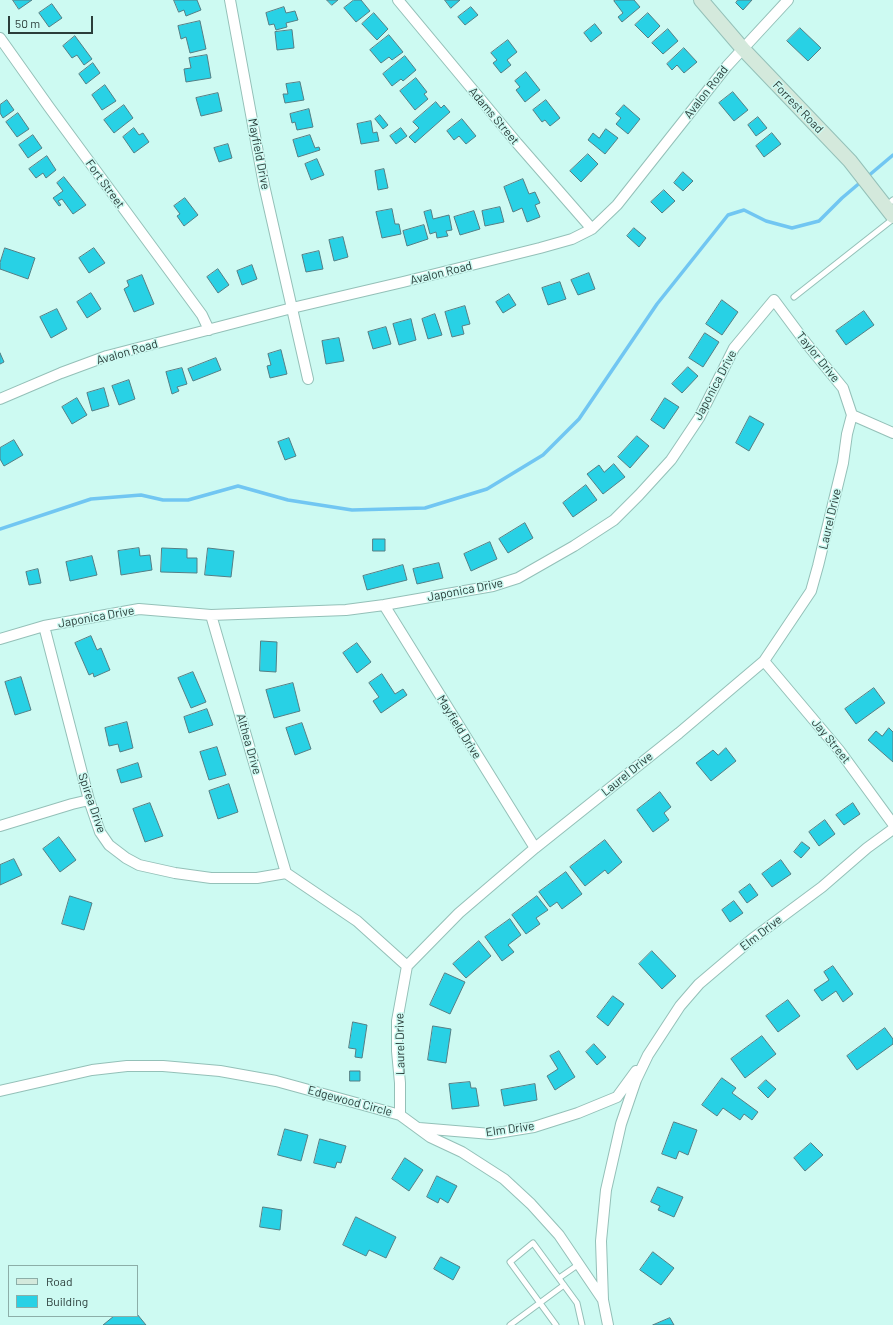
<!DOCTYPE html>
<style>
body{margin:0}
#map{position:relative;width:893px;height:1325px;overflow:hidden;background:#cdfaf2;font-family:Barlow,sans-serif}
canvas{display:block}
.legend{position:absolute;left:8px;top:1265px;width:130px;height:52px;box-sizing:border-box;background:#cdfaf2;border:1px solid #8caea8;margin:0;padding:5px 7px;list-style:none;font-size:12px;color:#2b3d3a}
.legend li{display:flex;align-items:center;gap:8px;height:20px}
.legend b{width:20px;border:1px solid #8caea8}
.scale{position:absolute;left:8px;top:16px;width:85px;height:18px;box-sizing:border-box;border:2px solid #2b3d3a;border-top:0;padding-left:5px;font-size:12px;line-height:14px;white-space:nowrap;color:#2b3d3a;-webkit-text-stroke:3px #cdfaf2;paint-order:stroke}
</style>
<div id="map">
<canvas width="893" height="1325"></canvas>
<ul class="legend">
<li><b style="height:5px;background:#d4e9dc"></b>Road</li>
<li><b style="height:11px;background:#28d1e5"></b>Building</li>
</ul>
<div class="scale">50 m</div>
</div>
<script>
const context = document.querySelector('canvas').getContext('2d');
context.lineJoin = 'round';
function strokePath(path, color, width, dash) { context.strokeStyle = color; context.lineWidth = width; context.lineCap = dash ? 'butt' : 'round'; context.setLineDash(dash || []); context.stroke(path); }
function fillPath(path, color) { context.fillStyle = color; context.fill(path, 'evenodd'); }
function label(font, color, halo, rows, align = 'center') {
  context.font = font + ' Barlow,sans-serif'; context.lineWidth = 3; context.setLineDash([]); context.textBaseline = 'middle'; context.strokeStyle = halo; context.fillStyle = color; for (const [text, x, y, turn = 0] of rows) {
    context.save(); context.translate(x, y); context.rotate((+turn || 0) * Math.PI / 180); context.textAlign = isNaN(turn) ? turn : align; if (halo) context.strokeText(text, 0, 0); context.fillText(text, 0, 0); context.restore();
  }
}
const stream = new Path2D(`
 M867,177L893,155
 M0,529L91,499L141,495L163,500H188L238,486L288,500L352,510L425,508L487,489L543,455L579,419L657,304L728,215L744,210L766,221L792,228L819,221L842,198L862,181`);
const building = new Path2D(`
 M13,0H32L19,9Z
 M174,0H197L201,10L186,16L184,10L179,12Z
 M327,0H338L332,5Z
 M354,0H361L370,11L356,22L344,8Z
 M445,0H460L451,8Z
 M616,0H634L640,7L622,22L618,17L623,13L614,1Z
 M738,0H752L743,10L736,3Z
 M52,4L62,18L49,27L39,13Z
 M284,7L286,13L295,11L298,20L286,23L287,27L276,30L274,24L269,25L266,13Z
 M471,7L478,15L465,25L458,17Z
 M374,13L388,29L377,40L362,24Z
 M648,13L660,26L648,38L635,25Z
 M200,21L206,49L190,53L186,37L181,39L178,26Z
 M595,24L602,33L591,42L584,33Z
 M800,28L821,48L808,61L787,41Z
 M668,29L678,41L663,54L652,43Z
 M292,30L294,48L277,50L275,32Z
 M389,35L403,52L392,60L389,57L381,63L370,50Z
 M75,36L92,59L84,65L77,55L72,58L63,46Z
 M508,40L517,52L507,60L511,65L501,73L493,63L497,60L491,53Z
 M684,48L697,62L684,73L677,65L672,70L667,64Z
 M207,55L211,78L186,82L184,69L191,68L189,58Z
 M405,56L416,70L403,81L401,79L392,86L383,74Z
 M93,63L100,73L86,84L79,74Z
 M526,72L540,90L525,102L516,90L520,87L515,81Z
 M416,78L427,92L424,94L428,99L415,110L400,91Z
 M300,82L304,100L285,103L283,94H288L286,84Z
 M105,85L116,101L102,110L92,95Z
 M733,92L748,110L734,121L719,103Z
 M218,93L222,111L201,116L196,98Z
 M7,100L14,110L3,118L0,113V105Z
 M546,100L560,118L550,126L545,120L542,122L533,110Z
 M436,102L441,108L444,105L450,112L415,143L409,137L419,128L413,122Z
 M124,105L133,118L114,133L104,120Z
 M624,105L640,119L628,134L616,124L621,118L616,114Z
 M309,109L313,127L297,130L295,122L292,123L290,114Z
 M18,113L29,129L17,137L6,122Z
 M380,115L388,125L383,129L375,119Z
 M758,117L767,128L756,136L748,125Z
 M462,119L476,136L466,144L459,136L454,140L447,131Z
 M371,121L373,133L377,132L379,141L361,144L357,124Z
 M134,128L139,135L143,133L149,142L134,153L123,137Z
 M401,128L407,136L396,144L390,136Z
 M606,129L618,138L605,154L588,140L593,133L599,138Z
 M772,133L781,144L764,157L756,146Z
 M33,135L42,148L28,158L19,145Z
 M310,135L315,148L319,147L320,150L298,157L293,140Z
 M228,144L232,158L219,162L214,148Z
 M588,154L598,164L581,182L570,171Z
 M47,156L56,170L46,178L43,173L36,178L29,169Z
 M317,159L324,175L311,180L305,164Z
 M384,169L388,188L378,190L375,171Z
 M683,172L693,181L683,191L674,183Z
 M64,177L86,205L73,214L62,199L58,201L61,205L59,206L53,198L63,191L57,183Z
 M523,179L529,194L535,192L540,203L535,205L540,217L527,222L522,208L513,212L504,187Z
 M664,190L675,201L662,213L651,202Z
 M185,198L198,215L184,226L177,216L180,214L174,206Z
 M500,207L504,222L485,226L482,211Z
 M392,209L395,224H399L401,234L382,238L376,212Z
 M431,210L433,219L449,215L452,230L446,231L448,236L437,238L436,232L430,234L424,212Z
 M474,211L480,229L460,235L454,217Z
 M424,225L428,239L407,246L403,231Z
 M634,228L646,238L639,247L627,236Z
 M343,237L348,257L334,261L329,240Z
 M5,248L35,258L28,279L0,269V263Z
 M94,248L105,263L89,273L79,258Z
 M319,251L323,269L306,272L302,255Z
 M252,265L257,279L242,285L237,271Z
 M218,269L229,285L218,293L207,277Z
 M589,273L595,289L578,295L571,280Z
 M142,275L154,304L134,312L124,289L129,286L127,281Z
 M560,282L566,299L548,305L542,288Z
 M91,293L101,309L87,318L77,302Z
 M509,294L516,305L503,313L496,302Z
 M722,300L738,312L722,335L706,324Z
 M465,306L470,324L462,326L464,334L452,337L445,312Z
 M57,309L67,329L51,338L40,317Z
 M864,311L874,325L846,345L836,331Z
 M435,314L442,335L428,339L422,319Z
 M411,319L416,340L399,345L393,324Z
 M386,327L391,344L373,349L368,332Z
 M705,333L719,342L703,367L689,358Z
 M339,338L344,361L326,364L322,341Z
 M281,350L287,374L270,378L267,366L271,365L268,354Z
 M0,353L4,362L0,364Z
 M216,358L221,370L193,381L188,369Z
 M688,367L698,376L682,393L672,384Z
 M182,368L187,384L177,387L179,391L172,394L166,372Z
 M129,380L135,399L119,405L112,386Z
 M104,388L109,406L92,411L87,393Z
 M77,398L87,415L72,424L62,407Z
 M665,398L679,407L664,429L651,420Z
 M750,416L764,424L749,451L736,443Z
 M637,436L649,446L630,468L618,457Z
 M289,438L296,456L285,460L278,442Z
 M14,440L23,455L4,466L0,459V448Z
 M614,464L625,477L603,494L587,474L599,465L604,472Z
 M586,485L597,500L573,517L563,503Z
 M525,523L533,538L508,553L499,539Z
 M373,539H385V551H373Z
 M490,542L497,559L471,571L464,554Z
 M139,548L140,556L150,555L152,570L121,575L118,551Z
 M162,548L187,549V558H197V573L161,572Z
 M208,548L234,551L231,577L205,575Z
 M92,556L97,575L70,581L66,562Z
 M439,563L443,578L417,584L413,569Z
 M403,565L407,580L367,590L363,576Z
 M38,569L41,583L29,585L26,572Z
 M91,636L97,650L101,648L110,670L94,677L93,673L89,675L75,643Z
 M261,641L277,642L276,672L260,671Z
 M357,643L371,662L357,673L343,653Z
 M193,672L206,702L191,708L178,678Z
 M382,674L395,694L403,689L407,695L381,713L373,701L379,697L369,683Z
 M21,677L31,710L15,715L5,682Z
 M293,683L300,711L274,718L266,690Z
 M874,688L885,703L856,724L845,709Z
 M207,709L213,725L189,733L184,717Z
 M127,722L133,748L120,752L118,744L109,746L105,728Z
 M302,723L311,749L295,755L286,728Z
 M889,728L893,732V762L868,740L876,731L882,736Z
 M217,747L226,775L209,780L200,752Z
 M726,748L736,761L711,781L696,763L713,750L718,755Z
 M138,763L142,777L121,783L117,770Z
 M229,784L238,812L218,819L209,791Z
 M660,792L671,807L664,813L669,820L653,832L637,810Z
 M150,803L163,836L145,842L133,809Z
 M853,803L860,814L844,825L836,815Z
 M825,820L835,834L819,846L809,832Z
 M59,837L76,860L60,872L43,849Z
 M605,840L622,862L608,874L605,870L585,886L570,867Z
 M802,842L810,848L801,858L794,852Z
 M14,859L22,875L0,885V865Z
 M781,860L791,874L772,887L762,874Z
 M566,872L582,894L562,909L557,902L550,907L539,892Z
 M750,884L758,895L747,903L739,892Z
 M70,896L92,903L84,930L62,924Z
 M537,896L548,910L536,918L540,924L526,934L512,915Z
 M734,901L743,913L730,922L722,910Z
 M510,919L521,935L508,945L514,952L502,961L485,937Z
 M479,941L491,956L466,978L453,964Z
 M652,951L676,976L662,989L639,964Z
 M833,966L853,994L843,1002L836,991L822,1001L814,990L829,980L824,972Z
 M445,973L465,982L450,1014L430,1005Z
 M613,996L624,1004L608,1026L597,1017Z
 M788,1000L800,1016L778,1032L766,1016Z
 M353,1022L367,1025L362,1058L355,1057L356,1049L349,1048Z
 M433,1026L451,1029L446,1063L428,1060Z
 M885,1028L893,1039V1044L857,1070L847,1056Z
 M762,1036L776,1054L745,1078L731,1059Z
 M594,1044L606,1057L597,1065L586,1052Z
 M559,1051L575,1077L555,1090L547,1076L558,1069L550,1056Z
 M350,1071H360V1081H350Z
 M722,1078L736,1088L732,1093L758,1112L752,1120L744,1114L740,1120L723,1108L717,1116L702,1105Z
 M766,1080L776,1089L768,1098L758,1088Z
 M470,1082L471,1088H476L479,1106L452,1109L449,1084Z
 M535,1084L537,1100L504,1106L501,1090Z
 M674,1122L697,1130L688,1155L679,1151L676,1159L662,1154Z
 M285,1129L308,1135L301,1161L278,1155Z
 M320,1139L346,1146L341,1163L337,1162L335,1168L314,1163Z
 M811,1143L823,1155L805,1171L794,1158Z
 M405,1158L423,1170L409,1191L392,1179Z
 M437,1176L457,1186L448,1203L440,1198L438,1203L427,1197Z
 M658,1187L683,1197L674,1217L658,1210L660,1206L651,1202Z
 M263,1207L282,1210L280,1230L260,1227Z
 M356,1217L396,1237L386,1258L369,1250L366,1256L343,1245Z
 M653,1252L674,1268L661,1285L640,1270Z
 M441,1257L460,1267L453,1280L434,1269Z
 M137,1314L146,1325H103L114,1316H137Z
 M670,1318L674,1325H653Z`);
const lane = new Path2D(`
 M886,206L893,200
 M794,297L893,219
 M559,1278L579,1264
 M510,1325L564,1285
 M556,1325L510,1262L533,1243L577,1303L582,1325`);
const street = new Path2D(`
 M230,0L264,185L308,379
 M398,0L517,143L592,229
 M0,38L49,107L202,315L209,330
 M0,399L61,373L107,356L292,308L403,282L540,248L572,239L592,229L617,205L727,66L788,0
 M384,605L535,848
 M211,615L286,873
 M44,626L89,800L100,832L109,845L126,858L139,865L175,873L211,878H257L286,873
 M0,639L44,626L139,609L211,615L346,610L384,605L493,586L518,578L574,546L614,520L639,495L671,460L699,418L734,348L774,300L806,343L843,388L852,415L893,433
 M764,661L839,750L893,824
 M0,826L72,804L89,800
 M286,873L357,921L407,966
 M0,1091L92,1070L127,1066H163L220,1071L276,1081L400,1115L430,1137L462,1152L504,1179L531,1204L559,1235L603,1300L608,1325
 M400,1115V1083L397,1051V1021L407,966L459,913L535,848L679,733L764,661L811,591L818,566L843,463L847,434L852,415
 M419,1128L491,1134L534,1127L578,1113L617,1097L636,1071
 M603,1300L601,1241L606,1190L621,1124L636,1080L648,1055L680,1006L699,984L752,939L822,887L867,848L893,829`);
const secondary = new Path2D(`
 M701,0L743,49L850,161L893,216`);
const streetNames = [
 ["Avalon Road",706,92,-52],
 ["Forrest Road",798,107,46],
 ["Adams Street",494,116,50],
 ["Mayfield Drive",259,154,79],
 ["Fort Street",105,184,54],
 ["Avalon Road",441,273,-14],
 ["Avalon Road",127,352,-16],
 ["Taylor Drive",818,357,51],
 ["Japonica Drive",715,385,-62],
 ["Laurel Drive",830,519,-77],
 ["Japonica Drive",465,590,-11],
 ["Japonica Drive",96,617,-10],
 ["Mayfield Drive",459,727,58],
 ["Jay Street",831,741,51],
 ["Althea Drive",249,744,74],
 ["Laurel Drive",627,774,-39],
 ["Spirea Drive",92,803,71],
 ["Elm Drive",761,933,-38],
 ["Laurel Drive",400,1044,-91],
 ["Edgewood Circle",350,1101,15],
 ["Elm Drive",510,1129,-8]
];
strokePath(stream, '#71c6f2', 3.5);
fillPath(building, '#28d1e5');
strokePath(building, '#547f85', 1);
strokePath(lane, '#94c0b8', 7);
strokePath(street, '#94c0b8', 12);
strokePath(secondary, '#94c0b8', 16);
strokePath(lane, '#fff', 5);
strokePath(street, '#fff', 10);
strokePath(secondary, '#d4e9dc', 14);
label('12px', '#2b3d3a', '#cdfaf2', streetNames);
</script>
